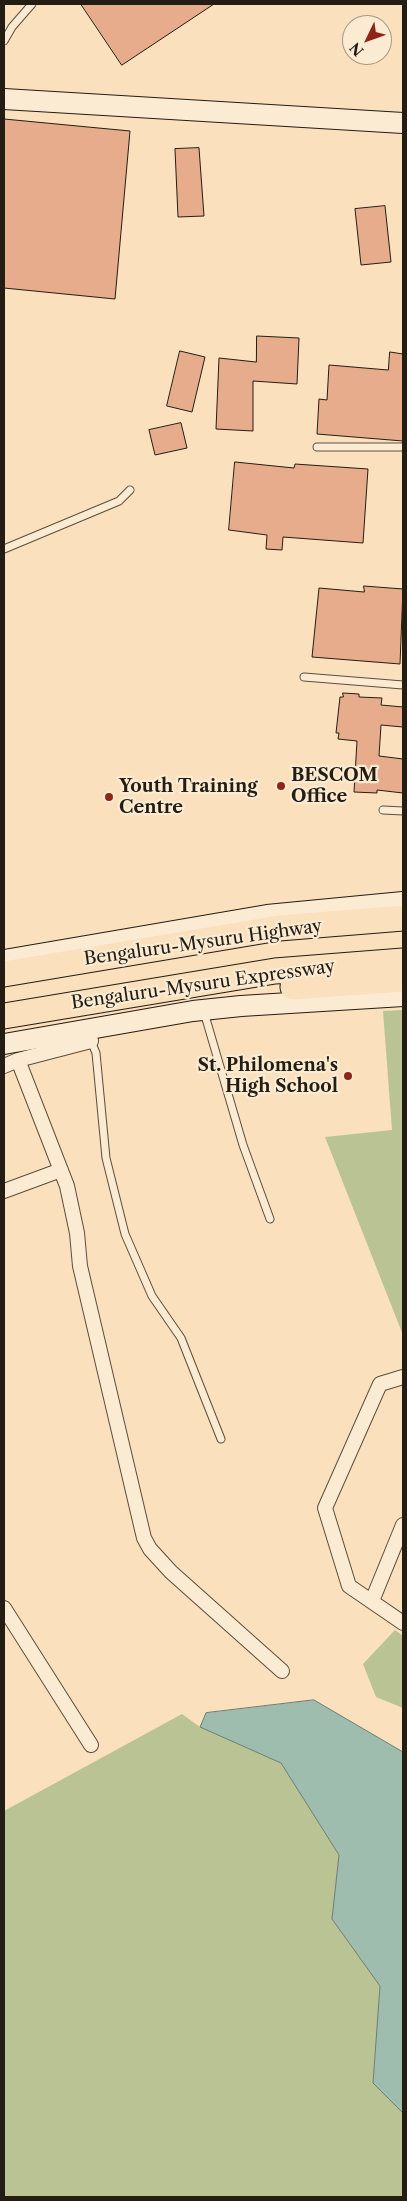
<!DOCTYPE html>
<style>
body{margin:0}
#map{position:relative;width:407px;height:2201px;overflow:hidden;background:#fae0bc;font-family:"Libre Caslon Text",serif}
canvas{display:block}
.frame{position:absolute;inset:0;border:5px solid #241d13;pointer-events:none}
.north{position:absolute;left:342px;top:15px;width:50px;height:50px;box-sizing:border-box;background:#fcebd3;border:1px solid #a69986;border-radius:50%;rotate:228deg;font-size:14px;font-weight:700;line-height:20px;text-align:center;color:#241d13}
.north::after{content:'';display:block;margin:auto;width:18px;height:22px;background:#8f2418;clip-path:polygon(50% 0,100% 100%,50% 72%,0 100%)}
</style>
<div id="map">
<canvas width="407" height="2201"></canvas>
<div class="frame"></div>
<div class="north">N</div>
</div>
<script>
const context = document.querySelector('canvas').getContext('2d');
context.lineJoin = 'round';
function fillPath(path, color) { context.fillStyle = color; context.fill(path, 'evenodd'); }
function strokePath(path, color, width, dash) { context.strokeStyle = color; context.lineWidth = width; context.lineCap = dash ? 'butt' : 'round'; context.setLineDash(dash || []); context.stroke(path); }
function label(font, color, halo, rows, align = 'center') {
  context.font = font + ' "Libre Caslon Text",serif'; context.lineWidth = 4.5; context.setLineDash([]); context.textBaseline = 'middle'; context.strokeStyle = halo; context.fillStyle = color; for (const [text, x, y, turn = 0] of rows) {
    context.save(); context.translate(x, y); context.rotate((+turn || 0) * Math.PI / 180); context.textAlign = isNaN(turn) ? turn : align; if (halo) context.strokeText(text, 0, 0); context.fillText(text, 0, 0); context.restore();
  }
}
const green = new Path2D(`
 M403,1010V1335L325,1137L392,1130L383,1011Z
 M395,1630L403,1636V1708L376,1697L363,1664Z
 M182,1714L200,1727L281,1763L339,1855L332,1919L380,1986L373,2083L403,2113V2197H4V1811Z`);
const water = new Path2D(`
 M314,1700L403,1752V2113L373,2083L380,1986L332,1919L339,1855L281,1763L200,1727L206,1713Z`);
const building = new Path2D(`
 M81,4H214L122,65Z
 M4,119L130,131L115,299L4,288Z
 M199,148L204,216L178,217L175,149Z
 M385,206L391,262L361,265L355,209Z
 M257,336L299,338L297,384L253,381V431L216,429L219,358L256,362Z
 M180,351L205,357L192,412L167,406Z
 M390,352L403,354V441L317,434L319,399L327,400L329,365L388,370Z
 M181,423L187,448L155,455L149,430Z
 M235,462L294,468L295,464L368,469L363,543L283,537L282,550L266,549L267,535L229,530Z
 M364,586L403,589L400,664L312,657L319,588L364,592Z
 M343,693L359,694V697L382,698L381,705L403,707V727L381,725L379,756L403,759V793L377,790V793L354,792L357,741L338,739L339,733H336L340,697H343Z`);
const lane = new Path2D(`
 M4,41L12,27L32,4
 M317,447H403
 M4,549L119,501L130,490
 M304,677L403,685
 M383,810L403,811
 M204,1012L243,1145L270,1219
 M91,1041L96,1053L106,1158L125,1234L152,1296L181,1338L221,1439`);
const street = new Path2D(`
 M18,1060L67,1186L77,1233L80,1266L144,1538L150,1549L171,1572L282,1671
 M4,1066L18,1060L91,1041L89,1030
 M4,1191L61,1170
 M403,1377L380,1384L325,1508L349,1586L403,1623
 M372,1601L403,1525
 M4,1608L91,1745`);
const secondary = new Path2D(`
 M4,99L403,123
 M4,960L267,915L403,902
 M4,1044L193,1011L241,1006L403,996`);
const highway = new Path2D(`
 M4,974L279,928L403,918
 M293,987L403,979
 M4,1016L275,971L403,961`);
const markers = [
 [281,786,5,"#8f2418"],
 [109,797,5,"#8f2418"],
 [348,1076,5,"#8f2418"]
];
const poiNames = [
 ["BESCOM",291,776],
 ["Office",291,797],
 ["Youth Training",119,787],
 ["Centre",119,808],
 ["St. Philomena's",338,1066,"right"],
 ["High School",338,1087,"right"]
];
const streetNames = [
 ["Bengaluru-Mysuru Highway",203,943,-8],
 ["Bengaluru-Mysuru Expressway",203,985,-8]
];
fillPath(green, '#bac394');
fillPath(water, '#9ebdaf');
strokePath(water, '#6d7d71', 1);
fillPath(building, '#e6ac8b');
strokePath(building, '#241d13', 1);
strokePath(lane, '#5a4e3d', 9);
strokePath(street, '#5a4e3d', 16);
strokePath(secondary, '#241d13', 22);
strokePath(highway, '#241d13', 27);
strokePath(lane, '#fcebd3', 7);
strokePath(street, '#fcebd3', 14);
strokePath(secondary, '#fcebd3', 20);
strokePath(highway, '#fae0bc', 25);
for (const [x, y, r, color] of markers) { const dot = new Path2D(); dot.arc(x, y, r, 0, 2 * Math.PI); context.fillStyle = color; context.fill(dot); strokePath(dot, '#fcebd3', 2); }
label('bold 18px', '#241d13', '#fcebd3', poiNames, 'left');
label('18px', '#241d13', '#fcebd3', streetNames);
</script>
